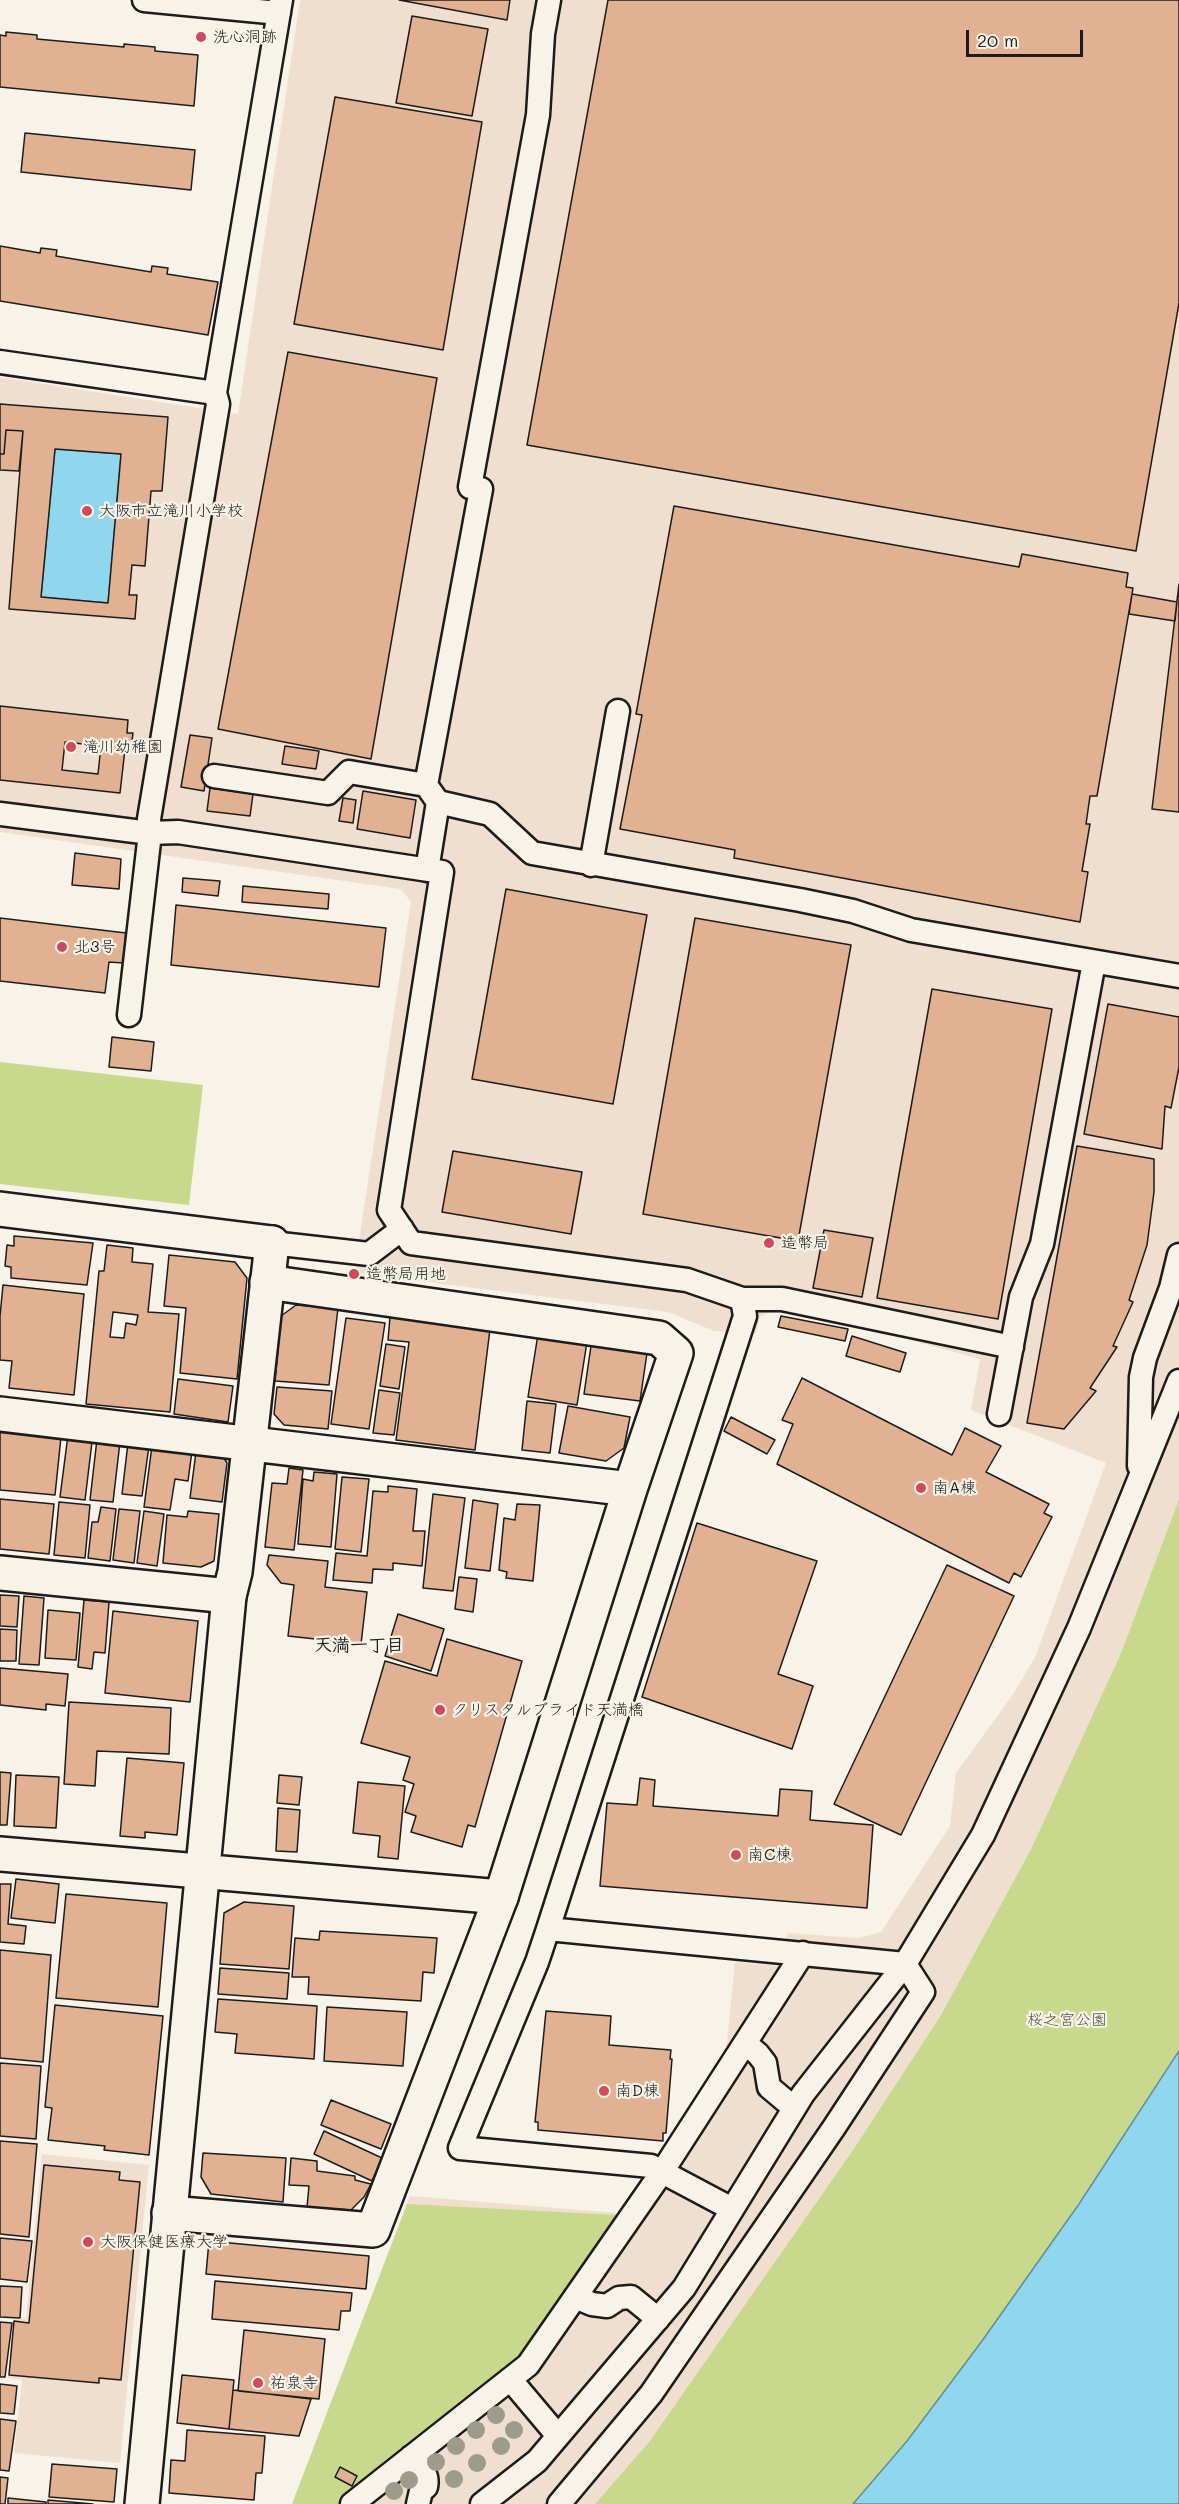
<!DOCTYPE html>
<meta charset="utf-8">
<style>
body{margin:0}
#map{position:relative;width:1179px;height:2504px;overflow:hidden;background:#f7f3e8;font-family:Mali,sans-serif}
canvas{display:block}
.scale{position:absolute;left:966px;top:30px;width:117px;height:27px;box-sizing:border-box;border:3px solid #1c1c1c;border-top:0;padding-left:8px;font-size:18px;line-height:21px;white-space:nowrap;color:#1c1c1c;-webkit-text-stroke:4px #f7f3e8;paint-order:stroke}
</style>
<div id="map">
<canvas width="1179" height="2504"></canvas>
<div class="scale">20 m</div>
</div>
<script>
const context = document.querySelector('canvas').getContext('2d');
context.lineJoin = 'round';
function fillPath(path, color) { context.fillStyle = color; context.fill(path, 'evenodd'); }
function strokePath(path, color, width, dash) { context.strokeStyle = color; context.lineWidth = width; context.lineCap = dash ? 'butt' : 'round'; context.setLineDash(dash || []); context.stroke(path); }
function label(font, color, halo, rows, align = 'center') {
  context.font = font + ' Mali,"Klee One",sans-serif'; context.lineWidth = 4.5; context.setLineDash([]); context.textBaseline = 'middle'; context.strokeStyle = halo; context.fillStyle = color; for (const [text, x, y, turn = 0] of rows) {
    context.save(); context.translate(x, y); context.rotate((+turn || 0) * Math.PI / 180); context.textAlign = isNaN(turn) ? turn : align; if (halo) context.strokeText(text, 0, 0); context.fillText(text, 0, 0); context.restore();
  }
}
const built = new Path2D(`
 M300,0H1179V1499L1121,1653L1031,1849L941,2015L853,2150L649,2442L595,2504H292L410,2196L618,2213L726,2052L735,1962L778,1966L788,1933L858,1938L881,1932L950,1826L956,1773L1014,1693L1036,1655L1106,1463L971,1410L980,1359L910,1340L775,1310L760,1317L756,1333L714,1331L668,1312L354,1273L411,902L401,889L0,832V377L238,414Z
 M42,2154L149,2165L120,2463L14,2453L22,2380L8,2378L14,2319H26Z`);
const green = new Path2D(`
 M0,1062L203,1085L189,1205L0,1184Z
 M1179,1499V2051L1167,2072C1084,2196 1001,2320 909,2438C892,2461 871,2482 853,2504H595L649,2442L853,2150L941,2015L1031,1849L1121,1653Z
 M407,2204L617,2215L519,2359L339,2504H292Z`);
const water = new Path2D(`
 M55,449L121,454L108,603L41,597Z
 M1179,2051V2504H853L907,2441L982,2341L1079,2204Z`);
const building = new Path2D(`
 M399,0H510L507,20Z
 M608,0H1179V303L1136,551L527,445Z
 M412,16L488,29L472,116L396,103Z
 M6,32L37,35V39L124,47V44L155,47V51L198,55L194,106L0,87V35L6,36Z
 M335,97L482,122L443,350L294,324Z
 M25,133L195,150L191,190L21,172Z
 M0,246L40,253L41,248L57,250L56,256L151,272L152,266L168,268L167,274L218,282L208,335L0,301Z
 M288,352L437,378L371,759L218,729Z
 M0,404L168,417L162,491H151L145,566L132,565L129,595H137L135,619L9,609L23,431L6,430L4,454H0ZM55,449L121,454L108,603L41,597Z
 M6,430L23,431L19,471L0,470V454H4Z
 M674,506L1019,567L1022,554L1128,573L1126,587L1133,588L1132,594L1097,796H1090L1086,824H1090L1082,871L1088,872L1080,922L734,858L735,850L620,829L642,715L636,714Z
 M1179,584V812L1152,809Z
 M1132,594L1177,602L1175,621L1129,614Z
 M0,706L128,720L127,733H133L131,749H125L120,793L0,780ZM65,742L101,746L98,774L62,770Z
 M190,735L212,738L204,791L181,787Z
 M285,746L319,751L316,769L282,764Z
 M210,788L253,794L250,816L207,811Z
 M363,791L416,800L410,838L357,829Z
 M343,798L356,800L353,823L339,821Z
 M75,853L121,859L119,889L72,885Z
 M183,878L220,881L218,896L182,892Z
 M243,886L329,894L328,909L242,902Z
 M506,889L647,915L613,1104L472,1079Z
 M176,905L386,928L379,987L171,965Z
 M0,918L126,933L123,963L109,962L105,993L0,981Z
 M695,918L851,945L798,1241L643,1214Z
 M932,989L1052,1009L998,1319L877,1298Z
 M1108,1004L1179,1017V1067L1171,1108L1165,1106L1162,1149L1084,1134Z
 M112,1037L154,1042L151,1071L109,1067Z
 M1077,1146L1154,1159V1192L1147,1245L1129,1300L1133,1302L1113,1346L1117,1347L1090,1388L1096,1391L1064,1429L1027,1423Z
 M453,1151L582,1172L571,1234L442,1212Z
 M824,1230L873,1238L862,1297L813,1288Z
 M14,1236L93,1243L87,1285L11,1278V1267L5,1266L7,1245L14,1246Z
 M107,1245L133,1248L132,1262L153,1264L148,1312L179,1314L170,1412L86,1404L99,1271H104ZM113,1312L138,1315L136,1325L126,1323L124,1338L110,1337Z
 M169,1255L235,1262L247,1278L237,1379L180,1373L186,1308L164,1306Z
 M3,1285L84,1294L74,1395L9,1388L12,1361L0,1360V1316Z
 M296,1305L338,1308L329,1385L275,1381L281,1316Z
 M781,1316L848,1329L845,1341L778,1327Z
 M390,1317L490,1329L475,1450L396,1440L409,1342L388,1340Z
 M346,1318L385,1323L369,1429L331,1424Z
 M538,1334L587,1342L577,1405L528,1397Z
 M852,1336L906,1353L900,1372L846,1356Z
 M386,1344L405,1347L399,1389L380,1386Z
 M591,1346L647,1353L640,1401L584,1394Z
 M802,1378L952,1455L965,1428L1001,1446L986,1472L1049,1504L1044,1513L1052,1517L1021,1577L1014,1573L1009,1583L777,1464L793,1424L782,1420Z
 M178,1379L233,1386L228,1422L174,1414Z
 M277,1387L332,1391L328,1429L284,1425L274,1414Z
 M379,1390L400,1393L394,1435L373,1433Z
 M527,1401L556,1404L550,1453L522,1450Z
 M568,1406L630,1417L624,1448L606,1461L559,1453Z
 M731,1417L775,1440L767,1454L724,1431Z
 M0,1431L61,1437L55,1495L0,1490Z
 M68,1435L92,1442L85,1500L60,1497Z
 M97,1439L120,1442L113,1502L90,1500Z
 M128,1443L149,1446L142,1496L122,1494Z
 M152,1446L192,1451L188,1481L175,1479L170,1510L144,1507Z
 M196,1452L222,1455L227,1463L222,1502L190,1498Z
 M289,1468L303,1470L294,1550L265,1547L272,1483L287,1484Z
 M314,1472L337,1474L331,1547L298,1544L303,1479L313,1481Z
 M342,1477L369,1479L361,1552L335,1549Z
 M388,1486L417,1489L413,1531H425L422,1566L393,1563V1570L373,1569L372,1583L333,1580L336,1553L367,1556L373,1491L388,1492Z
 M433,1494L465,1498L453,1591L423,1588Z
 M0,1499L54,1504L49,1554L0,1549Z
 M473,1500L498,1504L490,1571L465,1568Z
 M59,1502L90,1505L85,1558L54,1555Z
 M517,1504L540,1505L533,1581L506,1578L507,1572L499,1570L504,1518L515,1520Z
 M101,1507L116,1509L110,1561L88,1558L92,1522H98Z
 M119,1509L140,1511L134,1563L113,1560Z
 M144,1511L164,1514L157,1566L137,1563Z
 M188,1511L219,1514L214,1561L201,1567L163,1563L167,1515L187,1517Z
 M697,1523L817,1561L778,1674L813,1686L792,1749L642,1697Z
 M269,1555L328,1561L325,1587L367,1592L361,1644L288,1636L294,1585L281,1583L267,1565Z
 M947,1565L1014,1596L901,1835L834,1804Z
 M459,1577L477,1579L473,1612L455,1609Z
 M0,1595L19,1596L17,1627L0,1626Z
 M24,1596L44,1598L39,1665L19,1664Z
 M84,1600L109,1602L105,1653L94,1652L92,1669L78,1667Z
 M48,1610L80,1613L76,1660L45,1658Z
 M113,1611L198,1621L190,1702L105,1693Z
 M398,1614L444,1629L431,1671L385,1656Z
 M0,1629L17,1630L16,1661H0Z
 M447,1639L522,1661L475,1827L468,1825L462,1847L411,1832L416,1816L405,1812L414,1784L403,1780L410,1757L361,1743L385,1661L437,1676Z
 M0,1668L68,1674L65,1706L46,1704V1710L0,1705Z
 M69,1702L171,1708L169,1754L97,1751L95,1786L64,1784Z
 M127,1758L184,1763L177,1835L145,1832V1838L120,1836Z
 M0,1772L11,1773L7,1825H0Z
 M16,1775L59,1777L56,1828L14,1826Z
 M279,1775L302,1777L299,1805L277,1803Z
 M640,1778L655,1780L653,1806L778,1816L780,1789L812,1791L810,1820L873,1825L867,1908L600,1886L607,1803L637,1805Z
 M358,1782L405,1786L398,1859L378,1857L380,1836L353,1833Z
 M278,1808L300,1810L297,1852L276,1851Z
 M16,1879L59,1884L55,1923L11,1918Z
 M0,1884H11L8,1924L26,1926L24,1944L0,1942Z
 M66,1894L167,1903L158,2007L56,1998Z
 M244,1902L294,1906L289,1969L220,1964L224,1913Z
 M320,1931L437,1938L434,1973L423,1972L421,2001L308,1994L309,1977H292L295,1938L319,1940Z
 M0,1950L51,1955L43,2062L0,2058Z
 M220,1968L289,1973L287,1999L218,1994Z
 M218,1999L317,2006L314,2059L235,2053L237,2034L215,2032Z
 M55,2005L163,2016L149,2155L104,2150L105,2146L48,2140L52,2108L45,2107Z
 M327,2007L407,2012L403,2066L324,2061Z
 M546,2011L611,2016L609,2045L671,2050L670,2059H672L666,2133H663V2141L538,2130V2122H535Z
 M0,2063L41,2066L36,2139L0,2136Z
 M331,2100L391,2124L381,2149L321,2125Z
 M324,2131L382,2158L372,2181L314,2154Z
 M0,2141L37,2144L29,2237L0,2234Z
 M203,2153L286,2158L283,2202L211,2194L201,2177Z
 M291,2158L317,2161V2171L355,2176V2180L371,2184L364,2197L351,2210L307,2207L309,2186L289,2185Z
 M44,2165L120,2172L119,2180L140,2182L121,2380L99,2378V2383L9,2375L14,2321L29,2323Z
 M0,2238L32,2241L27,2282L0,2279Z
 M209,2241L369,2256L366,2289L206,2274Z
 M215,2281L352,2293L350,2311H341L339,2330L212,2319Z
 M0,2286L22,2287L20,2318L0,2317Z
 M0,2322L12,2323L5,2377H0Z
 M244,2330L325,2339L319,2399L238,2391Z
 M182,2375L234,2380L229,2429L177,2423Z
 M0,2384L17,2386L14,2414L0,2413Z
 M233,2390L311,2399L299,2436L229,2429Z
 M0,2419L16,2421L9,2471L0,2470Z
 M187,2430L265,2436L262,2473H256L254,2500L169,2493L171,2460L185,2461Z
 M52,2464L117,2469L114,2502L49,2497Z
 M340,2467L357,2476L352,2486L335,2477Z
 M0,2477L8,2478L5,2504H0Z
 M8,2498L46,2502V2504H8Z
 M48,2500L93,2504H48Z`);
const lane = new Path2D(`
 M144,0L279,13
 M549,0L543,34L538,115L470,487L481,489L426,785L438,802L490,814L532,853L800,900L853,911L911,930L1179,976
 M0,362L215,393
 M214,776L328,793L349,772L426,785
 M0,814L150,833L178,832L442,872L389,1210L411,1243L687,1280L742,1299L745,1316L548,1929L537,1962L460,2148L651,2166L732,2209
 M591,865L618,711
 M427,870L438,802
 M129,1015L150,833L149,819L218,404L215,393L281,0
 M272,1243L369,1254L402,1229
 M742,1299H782L1012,1347
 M999,1414L1021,1297L1042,1244L1094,962
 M1139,1466L1141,1377L1145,1358L1171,1288L1179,1255
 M548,1929L905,1964L923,1992L833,2129L651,2394L559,2504
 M745,2043L758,2054L765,2063L769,2087L794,2108
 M575,2297L592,2304L607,2306L619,2298L631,2297L658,2319
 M510,2379L558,2436
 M411,2457C420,2467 429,2473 426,2487L421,2491L418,2504
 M352,2504L528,2365L662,2172L803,1953
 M482,2504L537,2461L684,2288L803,2094L905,1964L983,1835L1079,1628L1179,1381`);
const street = new Path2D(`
 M0,1209L272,1243
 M0,1414L630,1489
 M0,1573L229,1596
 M169,2213L373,2230L501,1897L630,1489L676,1353L659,1338L267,1282`);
const secondary = new Path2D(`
 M0,1854L501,1897
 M142,2504L229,1596L235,1572L272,1243`);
const trees = [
 [496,2415],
 [476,2430],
 [514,2430],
 [456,2446],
 [501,2446],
 [436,2462],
 [477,2463],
 [454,2479],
 [409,2480],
 [394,2491]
];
const markers = [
 [201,37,6,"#d1495b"],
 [87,511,6,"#d1495b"],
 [71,747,6,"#d1495b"],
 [62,947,6,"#d1495b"],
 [769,1243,6,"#d1495b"],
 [354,1274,6,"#d1495b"],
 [921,1488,6,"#d1495b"],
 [440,1710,6,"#d1495b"],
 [736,1855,6,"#d1495b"],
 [604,2091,6,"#d1495b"],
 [88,2242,6,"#d1495b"],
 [258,2383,6,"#d1495b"]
];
const poiNames = [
 ["洗心洞跡",213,37],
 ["大阪市立滝川小学校",99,511],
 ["滝川幼稚園",83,747],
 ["北3号",74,947],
 ["造幣局",781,1243],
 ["造幣局用地",366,1274],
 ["南A棟",933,1488],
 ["クリスタルブライド天満橋",452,1710],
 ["南C棟",748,1855],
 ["南D棟",616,2091],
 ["大阪保健医療大学",100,2242],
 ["祐泉寺",270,2383]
];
const parkNames = [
 ["桜之宮公園",1067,2020]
];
const neighbourhoodNames = [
 ["天満一丁目",359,1645]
];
fillPath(built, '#f0dfce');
fillPath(green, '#c8d98d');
fillPath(water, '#8ed7ef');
strokePath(water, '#608c9b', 1.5);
fillPath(building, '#e1b192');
strokePath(building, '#1c1c1c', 1.5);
strokePath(lane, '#1c1c1c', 27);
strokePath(street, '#1c1c1c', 38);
strokePath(secondary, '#1c1c1c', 38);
strokePath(lane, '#f7f3e8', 22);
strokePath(street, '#f7f3e8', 33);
strokePath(secondary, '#f7f3e8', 33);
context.fillStyle = '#9b9c8a';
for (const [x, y] of trees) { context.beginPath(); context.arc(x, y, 9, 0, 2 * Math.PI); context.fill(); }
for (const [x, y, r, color] of markers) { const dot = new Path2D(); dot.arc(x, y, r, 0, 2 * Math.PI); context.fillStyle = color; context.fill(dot); strokePath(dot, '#f7f3e8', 2); }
label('16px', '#1c1c1c', '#f7f3e8', poiNames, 'left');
label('16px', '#50553e', '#f7f3e8', parkNames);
label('bold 18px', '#1c1c1c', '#f7f3e8', neighbourhoodNames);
</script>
